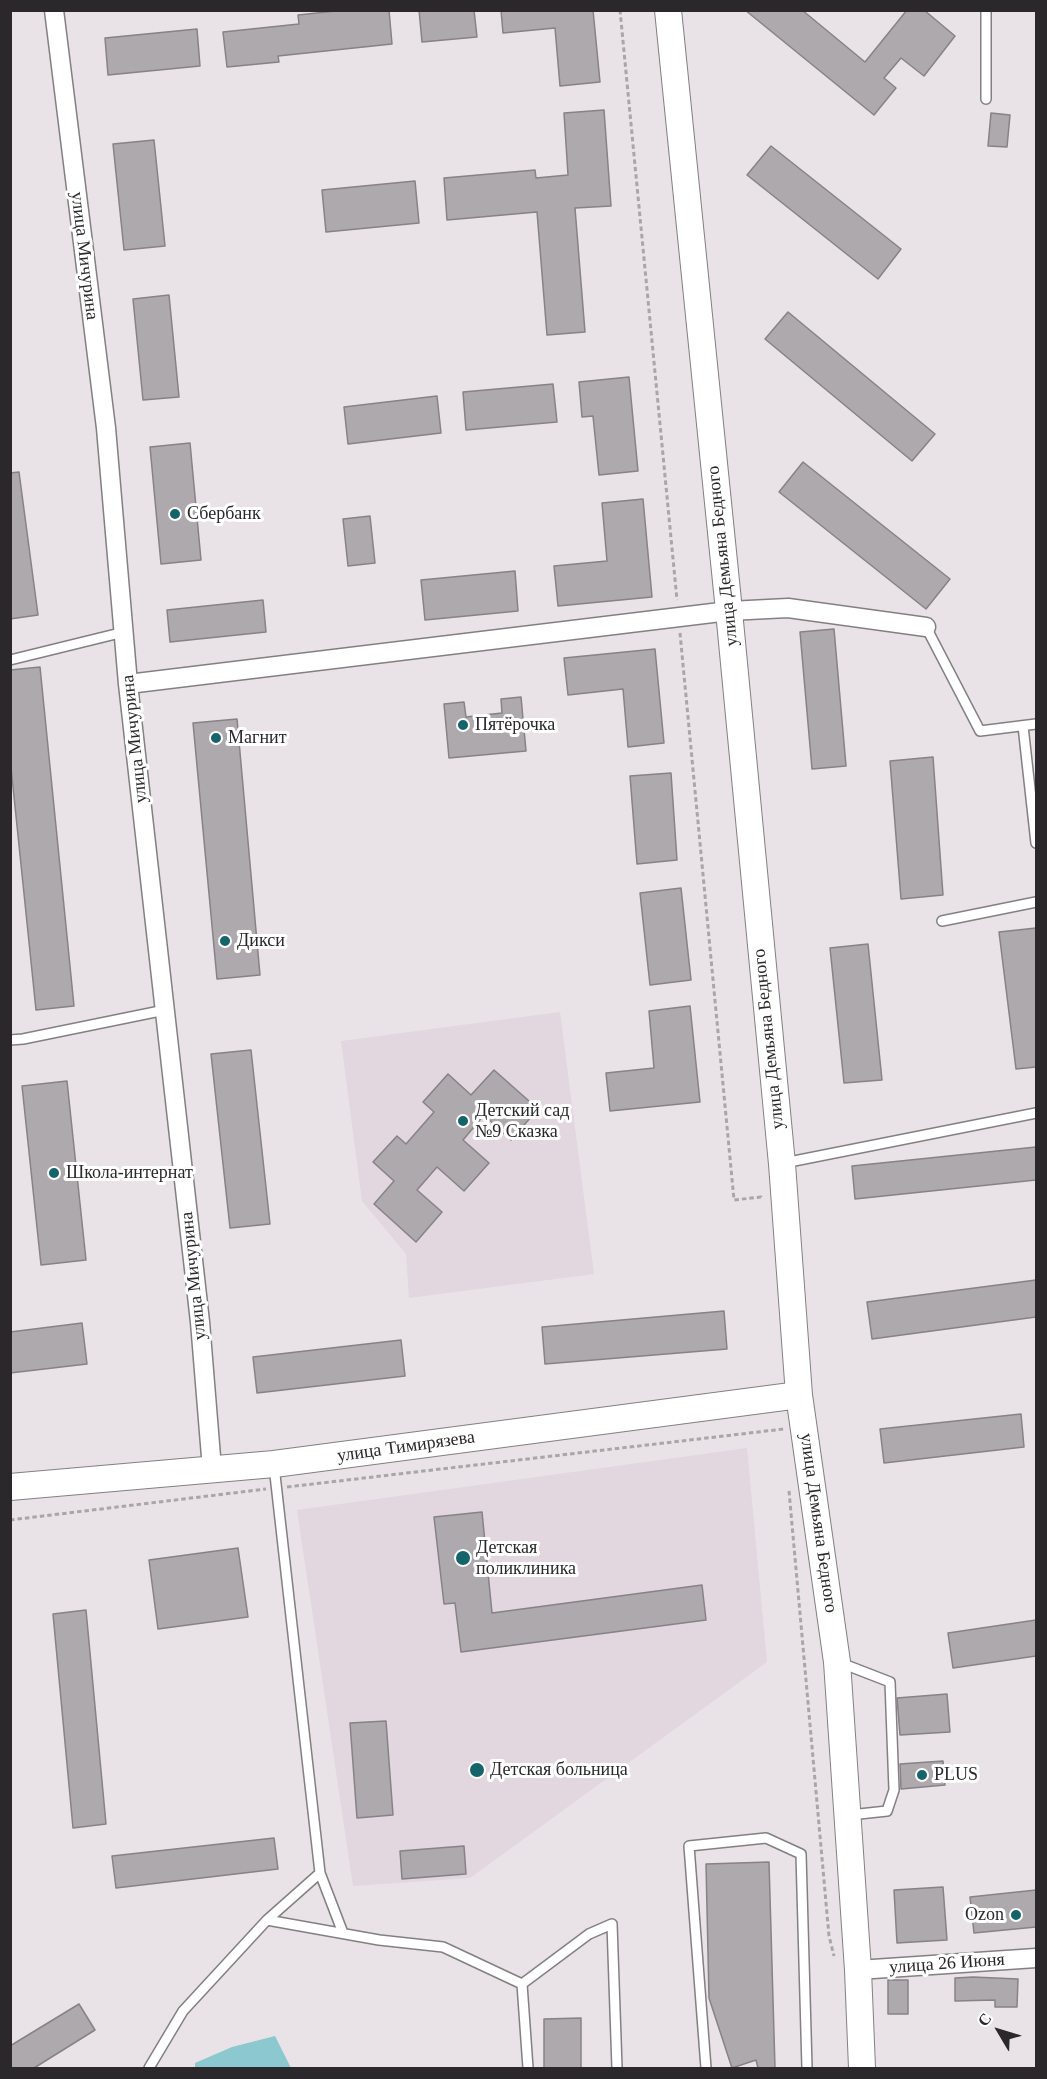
<!DOCTYPE html>
<meta charset="utf-8">
<style>
body{margin:0}
#map{position:relative;width:1047px;height:2079px;overflow:hidden;background:#e9e3e7;font-family:Georgia,serif}
canvas{display:block}
.frame{position:absolute;inset:0;border:12px solid #2a282a;pointer-events:none}
.north{position:absolute;left:969px;top:2001px;width:60px;height:60px;-webkit-text-stroke:4px #fff;paint-order:stroke;rotate:308deg;font-size:16px;font-weight:700;line-height:24px;text-align:center;color:#2a282a}
.north::after{content:'';display:block;margin:auto;width:21px;height:27px;background:#2a282a;clip-path:polygon(50% 0,100% 100%,50% 72%,0 100%)}
</style>
<div id="map">
<canvas width="1047" height="2079"></canvas>
<div class="frame"></div>
<div class="north">С</div>
</div>
<script>
const context = document.querySelector('canvas').getContext('2d');
context.lineJoin = 'round';
function fillPath(path, color) { context.fillStyle = color; context.fill(path, 'evenodd'); }
function strokePath(path, color, width, dash) { context.strokeStyle = color; context.lineWidth = width; context.lineCap = dash ? 'butt' : 'round'; context.setLineDash(dash || []); context.stroke(path); }
function label(font, color, halo, rows, align = 'center') {
  context.font = font + ' Georgia,serif'; context.lineWidth = 6; context.setLineDash([]); context.textBaseline = 'middle'; context.strokeStyle = halo; context.fillStyle = color; for (const [text, x, y, turn = 0] of rows) {
    context.save(); context.translate(x, y); context.rotate((+turn || 0) * Math.PI / 180); context.textAlign = isNaN(turn) ? turn : align; if (halo) context.strokeText(text, 0, 0); context.fillText(text, 0, 0); context.restore();
  }
}
const built = new Path2D(`
 M560,1012L594,1274L409,1298L406,1254L362,1201L341,1041Z
 M747,1448L767,1662L470,1878L353,1886L297,1510Z`);
const water = new Path2D(`
 M275,2036L291,2068H195V2063L232,2047Z`);
const building = new Path2D(`
 M345,10H389L392,44L278,56L279,62L227,67L223,32L299,24L298,15Z
 M419,10H474L477,37L422,42Z
 M501,10H593L600,82L560,86L555,28L503,33Z
 M745,10H802L865,62L907,10H924L955,36L924,76L901,58L884,78L896,88L874,115Z
 M197,29L200,66L108,75L105,38Z
 M604,110L611,206L575,208L585,332L547,335L537,212L447,220L444,178L535,170L536,178L568,175L564,113Z
 M991,113L1010,115L1007,147L988,146Z
 M154,140L165,246L124,250L113,144Z
 M771,146L901,249L878,279L747,175Z
 M415,181L419,223L326,232L322,190Z
 M169,295L179,397L143,400L133,299Z
 M788,312L935,434L912,461L765,339Z
 M629,377L638,471L599,475L593,416L582,417L579,382Z
 M553,384L557,422L466,430L463,392Z
 M437,396L441,433L348,444L344,407Z
 M190,443L201,560L161,564L150,447Z
 M803,462L950,579L926,609L779,492Z
 M19,472L38,615L10,619V473Z
 M643,499L652,597L558,606L554,566L607,561L602,503Z
 M370,516L375,563L348,566L343,519Z
 M515,571L518,611L425,620L421,580Z
 M263,600L266,632L170,642L167,610Z
 M834,629L846,766L812,769L800,632Z
 M655,649L664,743L628,747L623,689L568,695L564,658Z
 M40,667L74,1006L36,1010L10,758V670Z
 M521,697L526,751L449,758L444,704L464,702L466,717L502,713L501,699Z
 M237,719L260,975L217,979L193,723Z
 M933,757L943,895L901,899L890,761Z
 M671,773L677,860L637,864L630,776Z
 M681,888L691,980L650,985L640,893Z
 M1036,928V1067L1016,1069L999,932Z
 M868,944L882,1080L844,1083L830,948Z
 M690,1006L700,1102L610,1111L606,1073L654,1068L649,1011Z
 M251,1050L270,1224L230,1228L211,1054Z
 M494,1070L538,1109L511,1140L484,1115L463,1140L489,1163L464,1191L437,1167L417,1190L442,1212L416,1242L374,1204L394,1181L373,1162L397,1136L406,1144L434,1112L423,1102L448,1074L471,1095Z
 M67,1081L86,1260L41,1265L22,1086Z
 M1036,1147V1180L855,1199L852,1166Z
 M1036,1280V1317L872,1339L867,1302Z
 M724,1311L727,1349L545,1364L542,1327Z
 M82,1323L87,1364L10,1373V1332Z
 M401,1340L405,1376L257,1393L253,1357Z
 M1021,1414L1024,1447L884,1463L880,1429Z
 M482,1512L492,1613L702,1585L706,1620L461,1652L455,1603L444,1604L434,1517Z
 M238,1548L248,1617L158,1629L149,1560Z
 M86,1610L106,1824L73,1828L53,1614Z
 M1036,1620V1656L953,1668L948,1633Z
 M947,1694L950,1732L900,1735L897,1698Z
 M386,1721L393,1815L357,1818L350,1723Z
 M943,1761L945,1785L901,1789L900,1764Z
 M274,1838L278,1869L116,1888L112,1856Z
 M464,1846L466,1874L402,1879L400,1851Z
 M769,1862L775,2068H758L756,2060L732,2068L709,1998L706,1864Z
 M943,1887L947,1940L897,1943L894,1890Z
 M1036,1890V1927L974,1933L970,1897Z
 M973,1977L1018,1979L1017,2007H995V2000L955,2001V1978Z
 M888,1980H908V2014H888Z
 M79,2004L95,2030L34,2068H10V2046Z
 M581,2018V2068H544V2019Z`);
const path = new Path2D(`
 M620,10L677,600
 M680,633L734,1200L761,1197L762,1200
 M287,1487L784,1429
 M789,1491L829,1936L834,1956
 M10,1520L266,1489`);
const lane = new Path2D(`
 M986,99V10
 M926,627L980,731L1036,724
 M10,660L124,632
 M1023,726L1036,843
 M942,921L1036,902
 M10,1040L23,1039L165,1010
 M784,1163L1036,1113
 M274,1466L320,1873L343,1933
 M841,1663L890,1682L894,1790L887,1811L850,1815
 M267,1920L320,1873
 M522,1984L528,2068
 M149,2068L183,2011L267,1920L379,1940L443,1947L522,1984L589,1934L612,1924L617,2068
 M706,2068L689,1846L766,1838L801,1854L807,2068`);
const street = new Path2D(`
 M54,10L106,428L128,684L200,1322L212,1469
 M128,684L729,611L788,608L926,627
 M858,1970L1036,1958`);
const secondary = new Path2D(`
 M668,10L729,611L782,1164L799,1395L837,1662L858,1970L862,2068
 M10,1487L274,1464L799,1395`);
const markers = [
 [175,514,6,"#15636b"],
 [463,725,6,"#15636b"],
 [216,738,6,"#15636b"],
 [225,941,6,"#15636b"],
 [463,1121,6,"#15636b"],
 [54,1173,6,"#15636b"],
 [463,1558,8,"#15636b"],
 [477,1770,8,"#15636b"],
 [922,1775,6,"#15636b"],
 [1016,1915,6,"#15636b"]
];
const streetNames = [
 ["улица Мичурина",84,256,83],
 ["улица Демьяна Бедного",723,556,-96],
 ["улица Мичурина",135,739,-96],
 ["улица Демьяна Бедного",769,1039,-96],
 ["улица Мичурина",194,1276,-96],
 ["улица Тимирязева",406,1447,-8],
 ["улица Демьяна Бедного",818,1523,82],
 ["улица 26 Июня",947,1964,-4]
];
const poiNames = [
 ["Сбербанк",187,514],
 ["Пятёрочка",475,725],
 ["Магнит",228,738],
 ["Дикси",237,941],
 ["Детский сад",475,1111],
 ["№9 Сказка",475,1132],
 ["Школа-интернат",66,1173],
 ["Детская",476,1548],
 ["поликлиника",476,1569],
 ["Детская больница",490,1770],
 ["PLUS",934,1775],
 ["Ozon",1004,1915,"right"]
];
fillPath(built, '#e2d6df');
fillPath(water, '#8bc8cf');
fillPath(building, '#aea9ac');
strokePath(building, '#878285', 1.5);
strokePath(lane, '#847f83', 12);
strokePath(street, '#847f83', 21);
strokePath(secondary, '#847f83', 28);
strokePath(path, '#aaa5a9', 3, [4.5, 3]);
strokePath(lane, '#fff', 9);
strokePath(street, '#fff', 18);
strokePath(secondary, '#fff', 26);
for (const [x, y, r, color] of markers) { const dot = new Path2D(); dot.arc(x, y, r, 0, 2 * Math.PI); context.fillStyle = color; context.fill(dot); strokePath(dot, '#fff', 2); }
label('18px', '#2a282a', '#fff', streetNames);
label('18px', '#2a282a', '#fff', poiNames, 'left');
</script>
